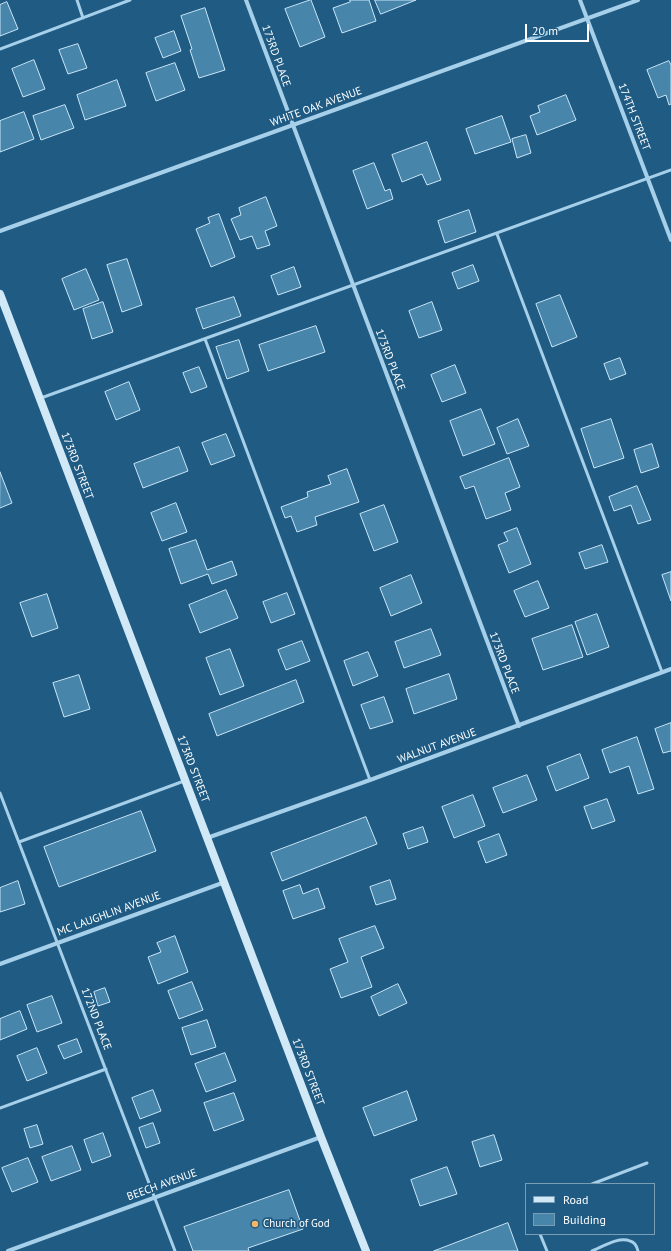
<!DOCTYPE html>
<style>
body{margin:0}
#map{position:relative;width:671px;height:1251px;overflow:hidden;background:#1f5b83;font-family:"PT Sans",sans-serif}
canvas{display:block}
.legend{position:absolute;left:525px;top:1183px;width:130px;height:52px;box-sizing:border-box;background:#1f5b83;border:1px solid #799db5;margin:0;padding:5px 7px;list-style:none;font-size:12px;color:#fff}
.legend li{display:flex;align-items:center;gap:8px;height:20px}
.legend b{width:20px;border:1px solid #799db5}
.scale{position:absolute;left:525px;top:24px;width:64px;height:18px;box-sizing:border-box;border:2px solid #fff;border-top:0;padding-left:5px;font-size:12px;line-height:14px;white-space:nowrap;color:#fff;-webkit-text-stroke:3px #1f5b83;paint-order:stroke}
</style>
<div id="map">
<canvas width="671" height="1251"></canvas>
<ul class="legend">
<li><b style="height:5px;background:#d1e8f7"></b>Road</li>
<li><b style="height:11px;background:#4785ab"></b>Building</li>
</ul>
<div class="scale">20 m</div>
</div>
<script>
const context = document.querySelector('canvas').getContext('2d');
context.lineJoin = 'round';
function fillPath(path, color) { context.fillStyle = color; context.fill(path, 'evenodd'); }
function strokePath(path, color, width, dash) { context.strokeStyle = color; context.lineWidth = width; context.lineCap = dash ? 'butt' : 'round'; context.setLineDash(dash || []); context.stroke(path); }
function label(font, color, halo, rows, align = 'center') {
  context.font = font + ' "PT Sans",sans-serif'; context.lineWidth = 3.5; context.setLineDash([]); context.textBaseline = 'middle'; context.strokeStyle = halo; context.fillStyle = color; for (const [text, x, y, turn = 0] of rows) {
    context.save(); context.translate(x, y); context.rotate((+turn || 0) * Math.PI / 180); context.textAlign = isNaN(turn) ? turn : align; if (halo) context.strokeText(text, 0, 0); context.fillText(text, 0, 0); context.restore();
  }
}
const building = new Path2D(`
 M311,0L325,37L300,47L285,9Z
 M350,0H369L376,21L342,33L333,8L350,2Z
 M375,0H416L381,14Z
 M7,2L18,29L0,36V5Z
 M205,8L225,70L199,78L190,50L192,49L181,16Z
 M174,31L181,51L163,58L155,38Z
 M78,44L87,68L68,74L59,50Z
 M34,60L45,89L23,97L12,69Z
 M669,61L671,65V104L669,105L666,95L658,98L647,70Z
 M175,63L185,90L156,101L146,73Z
 M117,80L126,106L85,120L77,95Z
 M566,95L576,120L537,135L530,116L540,112L538,106Z
 M65,105L74,128L41,140L33,116Z
 M24,112L34,139L0,152V121Z
 M502,116L511,142L475,154L466,129Z
 M526,135L531,153L517,158L512,139Z
 M427,142L441,180L427,185L422,174L402,182L392,155Z
 M374,163L385,191L390,189L393,199L367,209L353,171Z
 M266,197L277,226L265,231L270,245L257,249L252,236L240,240L231,219L241,215L239,208Z
 M469,210L476,232L445,243L438,221Z
 M219,214L235,257L211,267L196,229L210,223L208,218Z
 M127,259L142,305L122,312L107,265Z
 M473,265L479,281L458,289L452,273Z
 M294,267L301,287L278,295L271,276Z
 M86,269L99,300L74,310L62,279Z
 M560,295L577,337L552,347L536,304Z
 M234,297L241,316L203,329L196,309Z
 M103,302L113,332L92,339L83,309Z
 M432,302L442,330L419,338L409,311Z
 M316,326L325,352L268,371L259,345Z
 M239,340L249,371L227,379L216,347Z
 M620,358L626,374L610,380L604,364Z
 M455,365L466,393L442,402L431,375Z
 M199,367L207,387L191,393L183,373Z
 M129,382L140,410L116,420L105,392Z
 M481,409L495,444L463,456L450,421Z
 M518,419L529,446L507,454L497,428Z
 M611,419L624,458L594,468L581,429Z
 M226,434L235,456L211,465L202,443Z
 M652,444L659,467L641,473L634,450Z
 M179,447L188,471L143,488L134,464Z
 M509,458L520,487L505,493L511,510L486,519L474,486L465,489L460,477Z
 M347,469L359,502L315,517L317,525L297,532L291,516L285,518L281,507L308,497L307,492L331,484L328,476Z
 M0,472L12,503L0,508Z
 M637,486L651,520L638,524L631,505L614,511L609,497Z
 M176,503L187,532L162,541L151,513Z
 M384,505L398,542L374,551L360,514Z
 M517,528L531,564L509,573L498,545L508,541L504,533Z
 M196,540L207,570L232,561L237,575L212,584L208,574L181,584L169,549Z
 M602,545L608,562L585,569L579,553Z
 M671,572V601L662,575Z
 M411,575L422,603L391,616L380,588Z
 M538,581L549,608L525,617L514,591Z
 M226,590L238,618L200,633L189,605Z
 M287,593L295,614L271,623L263,602Z
 M47,594L58,628L32,637L20,603Z
 M597,614L609,647L587,655L575,622Z
 M572,625L583,657L543,670L532,639Z
 M431,629L441,655L404,668L395,642Z
 M302,641L310,661L286,670L278,650Z
 M230,649L244,686L220,695L206,658Z
 M368,652L378,676L353,686L344,661Z
 M449,674L457,699L414,714L406,689Z
 M79,675L90,709L64,717L53,683Z
 M296,680L304,702L217,736L209,714Z
 M384,697L393,722L370,729L361,705Z
 M671,723V751L663,753L655,729Z
 M637,737L654,789L638,794L629,766L610,773L602,750Z
 M580,754L589,778L556,791L547,767Z
 M527,775L537,800L503,813L493,788Z
 M473,795L485,826L454,838L442,807Z
 M607,799L615,821L592,829L584,807Z
 M141,811L156,851L59,887L44,847Z
 M366,817L377,844L282,881L271,853Z
 M423,827L428,842L408,849L403,834Z
 M499,834L507,855L486,863L478,842Z
 M390,880L396,899L376,905L370,887Z
 M18,881L25,904L0,912V888Z
 M300,885L303,894L318,888L325,908L293,919L283,891Z
 M375,926L384,948L361,957L372,987L341,998L330,969L348,962L339,939Z
 M175,936L188,972L158,984L148,957L161,952L157,943Z
 M192,982L203,1010L179,1019L168,991Z
 M398,984L407,1003L379,1016L371,997Z
 M105,988L110,1002L98,1006L94,992Z
 M52,996L62,1023L37,1032L27,1005Z
 M20,1011L27,1029L0,1040V1019Z
 M207,1020L216,1047L191,1055L182,1028Z
 M77,1039L82,1052L64,1059L58,1046Z
 M37,1048L47,1073L27,1081L17,1056Z
 M225,1053L236,1081L206,1092L195,1064Z
 M153,1090L161,1111L140,1119L132,1098Z
 M407,1091L417,1120L374,1136L363,1108Z
 M234,1093L244,1120L214,1131L204,1103Z
 M153,1123L160,1143L146,1148L139,1128Z
 M37,1125L43,1144L30,1148L24,1129Z
 M103,1133L111,1156L92,1163L84,1140Z
 M494,1135L502,1160L480,1167L472,1142Z
 M72,1146L81,1170L51,1181L42,1157Z
 M28,1158L38,1182L12,1192L2,1168Z
 M447,1167L457,1194L420,1206L411,1180Z
 M289,1190L303,1229L248,1248L249,1251H193L184,1227Z
 M508,1223L518,1251H434Z`);
const lane = new Path2D(`
 M77,0L83,18
 M0,49L130,0
 M497,234L662,672
 M205,339L370,780
 M41,398L671,170
 M0,793L175,1251
 M19,842L184,781
 M0,1108L106,1069
 M592,1184L647,1163
 M540,1234L547,1251
 M592,1251C602,1247 619,1236 630,1241C635,1242 637,1247 638,1251`);
const street = new Path2D(`
 M246,0L519,726
 M580,0L671,240
 M0,231L638,0
 M207,838L370,780L671,669
 M0,964L225,882
 M8,1251L321,1137`);
const secondary = new Path2D(`
 M0,294L321,1137L366,1251`);
const markers = [
 [255,1224,4,"#f7b566"]
];
const streetNames = [
 ["173RD PLACE",276,56,70],
 ["WHITE OAK AVENUE",316,107,-20],
 ["174TH STREET",634,117,69],
 ["173RD PLACE",390,360,69],
 ["173RD STREET",77,466,69],
 ["173RD PLACE",504,663,69],
 ["WALNUT AVENUE",437,746,-20],
 ["173RD STREET",193,769,69],
 ["MC LAUGHLIN AVENUE",109,914,-20],
 ["172ND PLACE",96,1019,69],
 ["173RD STREET",308,1072,69],
 ["BEECH AVENUE",162,1185,-20]
];
const poiNames = [
 ["Church of God",263,1224]
];
fillPath(building, '#4785ab');
strokePath(building, '#cae6f7', 1);
strokePath(lane, '#a6cfe9', 3);
strokePath(street, '#a6cfe9', 4);
strokePath(secondary, '#d1e8f7', 8);
for (const [x, y, r, color] of markers) { const dot = new Path2D(); dot.arc(x, y, r, 0, 2 * Math.PI); context.fillStyle = color; context.fill(dot); strokePath(dot, '#1f5b83', 1.5); }
label('11px', '#fff', '#1f5b83', streetNames);
label('11px', '#fff', '#1f5b83', poiNames, 'left');
</script>
